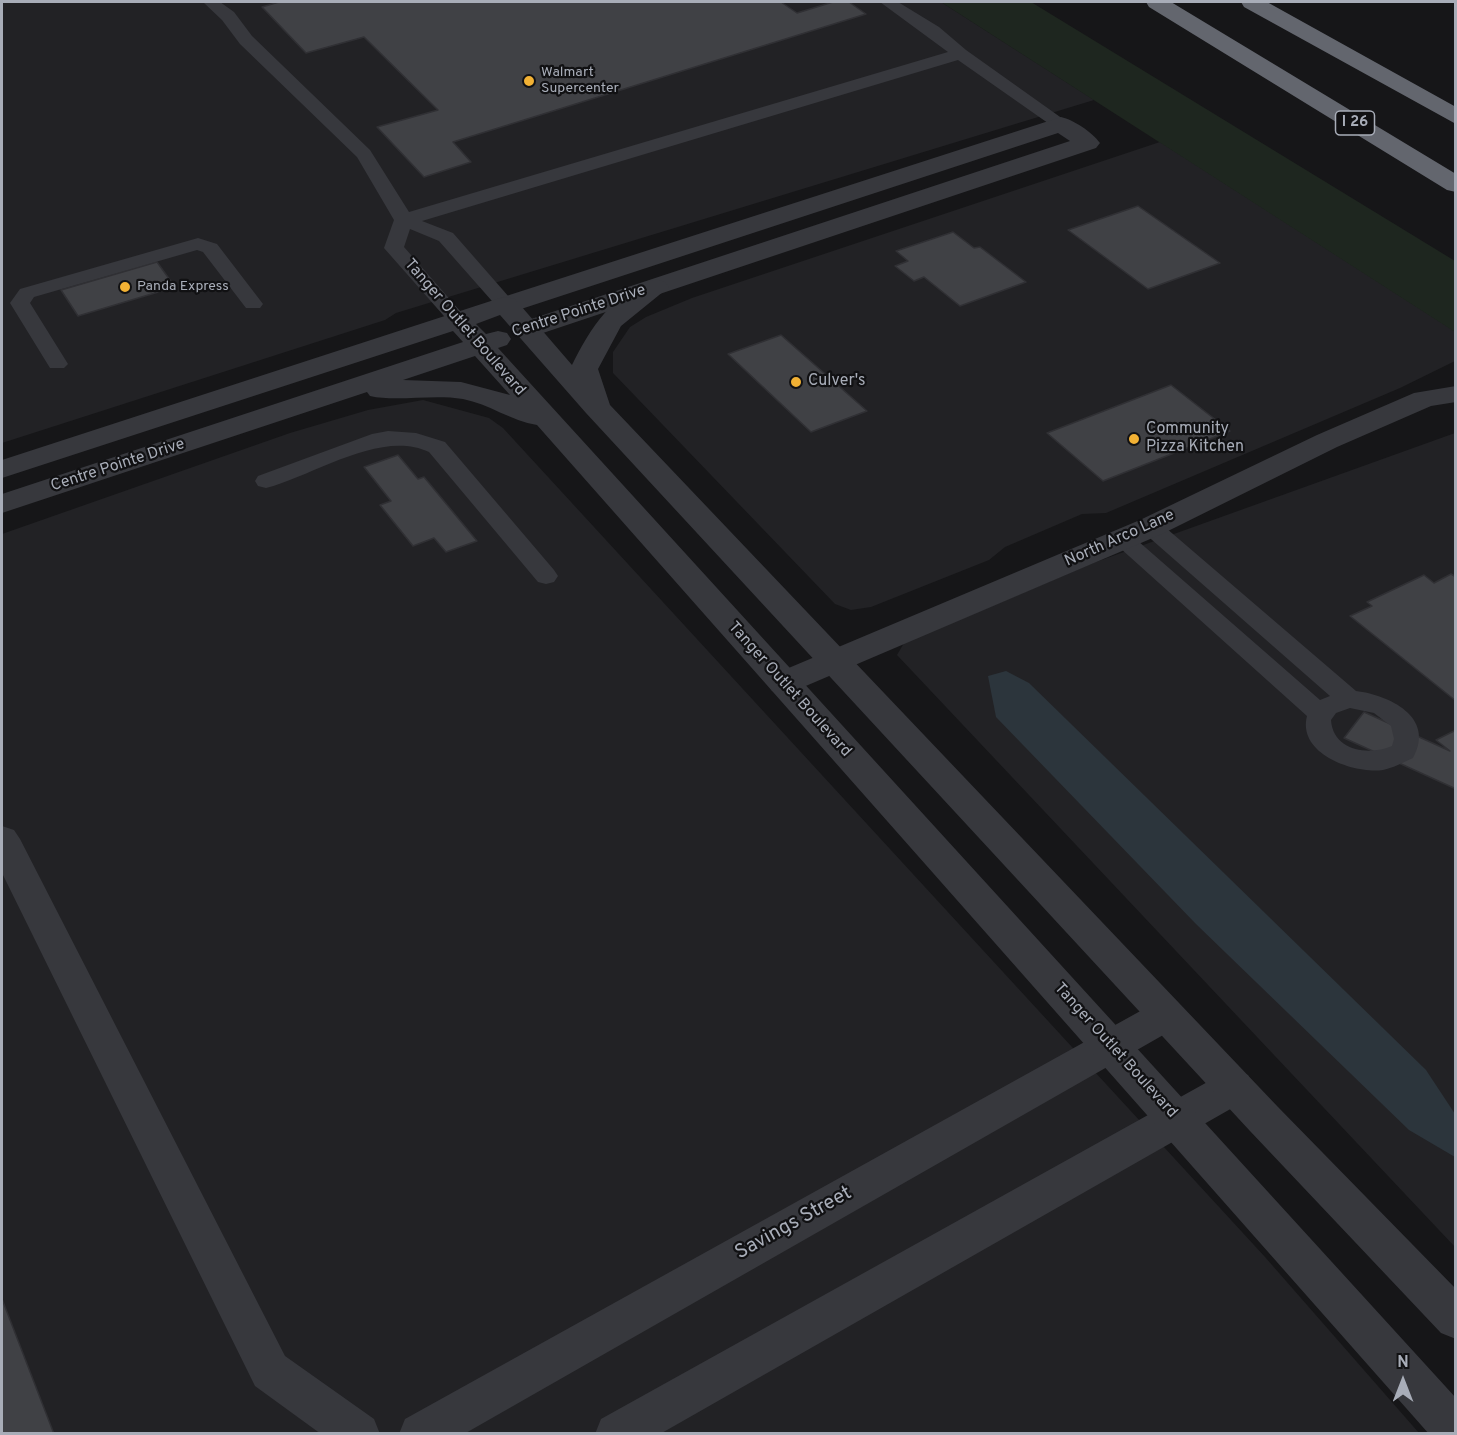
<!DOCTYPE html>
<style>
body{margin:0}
#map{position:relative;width:1457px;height:1435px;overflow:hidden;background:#161618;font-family:Overpass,sans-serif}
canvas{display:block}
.frame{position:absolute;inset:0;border:3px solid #a8adb8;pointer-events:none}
.north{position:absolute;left:1373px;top:1351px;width:60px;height:60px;-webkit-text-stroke:4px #111113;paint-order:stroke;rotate:0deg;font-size:16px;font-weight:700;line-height:24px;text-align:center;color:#a8adb8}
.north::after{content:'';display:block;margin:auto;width:21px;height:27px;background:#a8adb8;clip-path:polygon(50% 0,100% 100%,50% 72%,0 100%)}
</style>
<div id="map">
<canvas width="1457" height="1435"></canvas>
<div class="frame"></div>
<div class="north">N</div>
</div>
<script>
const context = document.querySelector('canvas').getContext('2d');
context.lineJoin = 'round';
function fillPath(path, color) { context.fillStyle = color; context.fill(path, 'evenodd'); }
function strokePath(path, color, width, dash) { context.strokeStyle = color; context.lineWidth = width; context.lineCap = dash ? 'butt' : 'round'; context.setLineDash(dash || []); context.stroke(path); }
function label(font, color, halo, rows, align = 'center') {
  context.font = font + ' Overpass,sans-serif'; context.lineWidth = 4.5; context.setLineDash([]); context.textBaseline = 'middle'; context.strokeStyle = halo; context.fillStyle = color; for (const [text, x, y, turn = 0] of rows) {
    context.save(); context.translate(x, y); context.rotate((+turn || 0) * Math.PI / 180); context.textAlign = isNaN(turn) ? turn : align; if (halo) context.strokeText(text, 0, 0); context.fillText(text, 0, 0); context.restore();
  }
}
const built = new Path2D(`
 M2,2H941L1094,100L396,313L385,320L2,443Z
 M1160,142L1456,332L1455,361L1400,388L1106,513L1082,514L1005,547L989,560L871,607L851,610L835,604L613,373V352L630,327L646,317L692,298Z
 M423,400L489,418L503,428L1265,1257L1419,1433H2V534L290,433L368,410Z
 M1455,433V1247L897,655L904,643L1096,562Z`);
const green = new Path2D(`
 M941,2H1031L1455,261V332Z`);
const water = new Path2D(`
 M1006,671L1029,683L1426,1070L1455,1114V1157L1409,1130L1196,924L996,717L988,676Z`);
const building = new Path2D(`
 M279,2H781L797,13L833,2H849L866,14L453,142L471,162L424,177L377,127L438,110L364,37L306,53L262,7Z
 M1138,206L1220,263L1148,289L1068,230Z
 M953,232L974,248L980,247L1026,282L960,306L924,277L914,281L895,266L908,261L896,251Z
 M157,262L175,287L78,316L61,290Z
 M781,335L867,411L811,432L728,354Z
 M1171,385L1230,431L1103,481L1047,433Z
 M398,455L418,479L424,477L477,541L446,552L434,538L413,546L380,505L391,501L364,467Z
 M1451,574L1456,577V701L1350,616L1372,606L1367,602L1424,575L1434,583Z
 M1364,712L1450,751L1436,740L1456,730V789L1344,738Z
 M2,1299L54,1434H2Z`);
const service = new Path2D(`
 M203,2H220L234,12L252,36L370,150L409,212L948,52L880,2H898L939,27L966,50L1070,124L1067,128H1055L958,60L422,221L453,233L516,305L513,309H499L439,241L410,229L404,247L468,320L465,324H451L384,248L394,220L357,157L240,44L222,20Z
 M198,238L217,244L263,304L260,308H246L203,252L197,250L34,297L30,303L68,364L64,368H50L10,303L20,289Z
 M388,431L416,433L445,442L554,570L558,576L554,582L546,584L538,582L429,452C381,429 315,475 266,488L258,486L255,481L258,476L372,434Z
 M1151,520L1159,522L1356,691C1389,695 1436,717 1413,758C1404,762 1393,768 1383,770C1354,774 1297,754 1307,716L1110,539L1114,534L1122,532L1130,534L1320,700L1330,696L1143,532L1139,527L1143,522ZM1350,708L1374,713L1391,726L1394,739L1392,746C1369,756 1333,751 1331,720L1336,713Z`);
const minor = new Path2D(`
 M1061,117C1074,120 1092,132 1100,143L1096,148L534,336L525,338L516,336L512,330L516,324L1070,141L1058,133L515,311L506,313L497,311L493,305L497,299Z
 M1456,386V402L1431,406L1337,447L1162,534L794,691L783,694L772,691L767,683L772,675L1140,520L1317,435L1414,393Z
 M2,826L14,830L20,839L285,1356L374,1419L380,1434H321L255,1386L2,873Z
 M1166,1000L1179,1004L1185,1015L1179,1026L464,1434H399L405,1419L1153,1004Z
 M1234,1071L1248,1075L1254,1087L1248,1099L660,1434H595L601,1419L1220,1075Z`);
const tertiary = new Path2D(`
 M656,279L665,282L669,287L621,326L598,369L610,405L1278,1107L1456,1289V1339L1441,1333L1250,1131L586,413L500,315L476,324L486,334L498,331L507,333L511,339L507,345L498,348L1456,1398V1434H1429L537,425C511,421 489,404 463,399C432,394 396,402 370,396L367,392L2,513V494L463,342L453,331L2,478V460L497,299L506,297L515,299L572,365C589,330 615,289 656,279ZM475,356L510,395L461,382L403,380Z`);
const motorway = new Path2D(`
 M1146,2H1171L1456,174V192L1447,190L1149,7Z
 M1241,2H1267L1456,107V124L1244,7Z`);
const markers = [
 [529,81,6,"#f2b134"],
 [125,287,6,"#f2b134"],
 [796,382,6,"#f2b134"],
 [1134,439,6,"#f2b134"]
];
const farPoinames = [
 ["Walmart",541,73],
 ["Supercenter",541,89],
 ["Panda Express",137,287]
];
const shields = [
 [1355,123,39]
];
const shieldNames = [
 ["I 26",1355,123]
];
const streetNames = [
 ["Centre Pointe Drive",579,312,-18],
 ["Tanger Outlet Boulevard",464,328,49],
 ["Centre Pointe Drive",118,466,-18],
 ["North Arco Lane",1120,539,-24],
 ["Tanger Outlet Boulevard",789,690,48],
 ["Tanger Outlet Boulevard",1115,1051,48]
];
const poiNames = [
 ["Culver's",808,382],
 ["Community",1146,430],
 ["Pizza Kitchen",1146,448]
];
const nearStreetnames = [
 ["Savings Street",794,1224,-29]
];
fillPath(built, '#222225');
fillPath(green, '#1e261f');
fillPath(water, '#2c353c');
fillPath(building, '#404145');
strokePath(building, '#303034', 1.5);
fillPath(service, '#37383d');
fillPath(minor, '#37383d');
fillPath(tertiary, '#37383d');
fillPath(motorway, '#63666e');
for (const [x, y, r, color] of markers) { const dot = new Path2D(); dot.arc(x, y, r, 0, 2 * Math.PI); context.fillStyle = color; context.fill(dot); strokePath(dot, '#111113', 2); }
label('14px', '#a8adb8', '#111113', farPoinames, 'left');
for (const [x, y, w] of shields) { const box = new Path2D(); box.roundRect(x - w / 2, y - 12, w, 24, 4.5); context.fillStyle = '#111113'; context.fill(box); strokePath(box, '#a8adb8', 1.5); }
label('bold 15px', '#a8adb8', null, shieldNames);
label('16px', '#a8adb8', '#111113', streetNames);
label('16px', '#a8adb8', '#111113', poiNames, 'left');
label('20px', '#a8adb8', '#111113', nearStreetnames);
</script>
